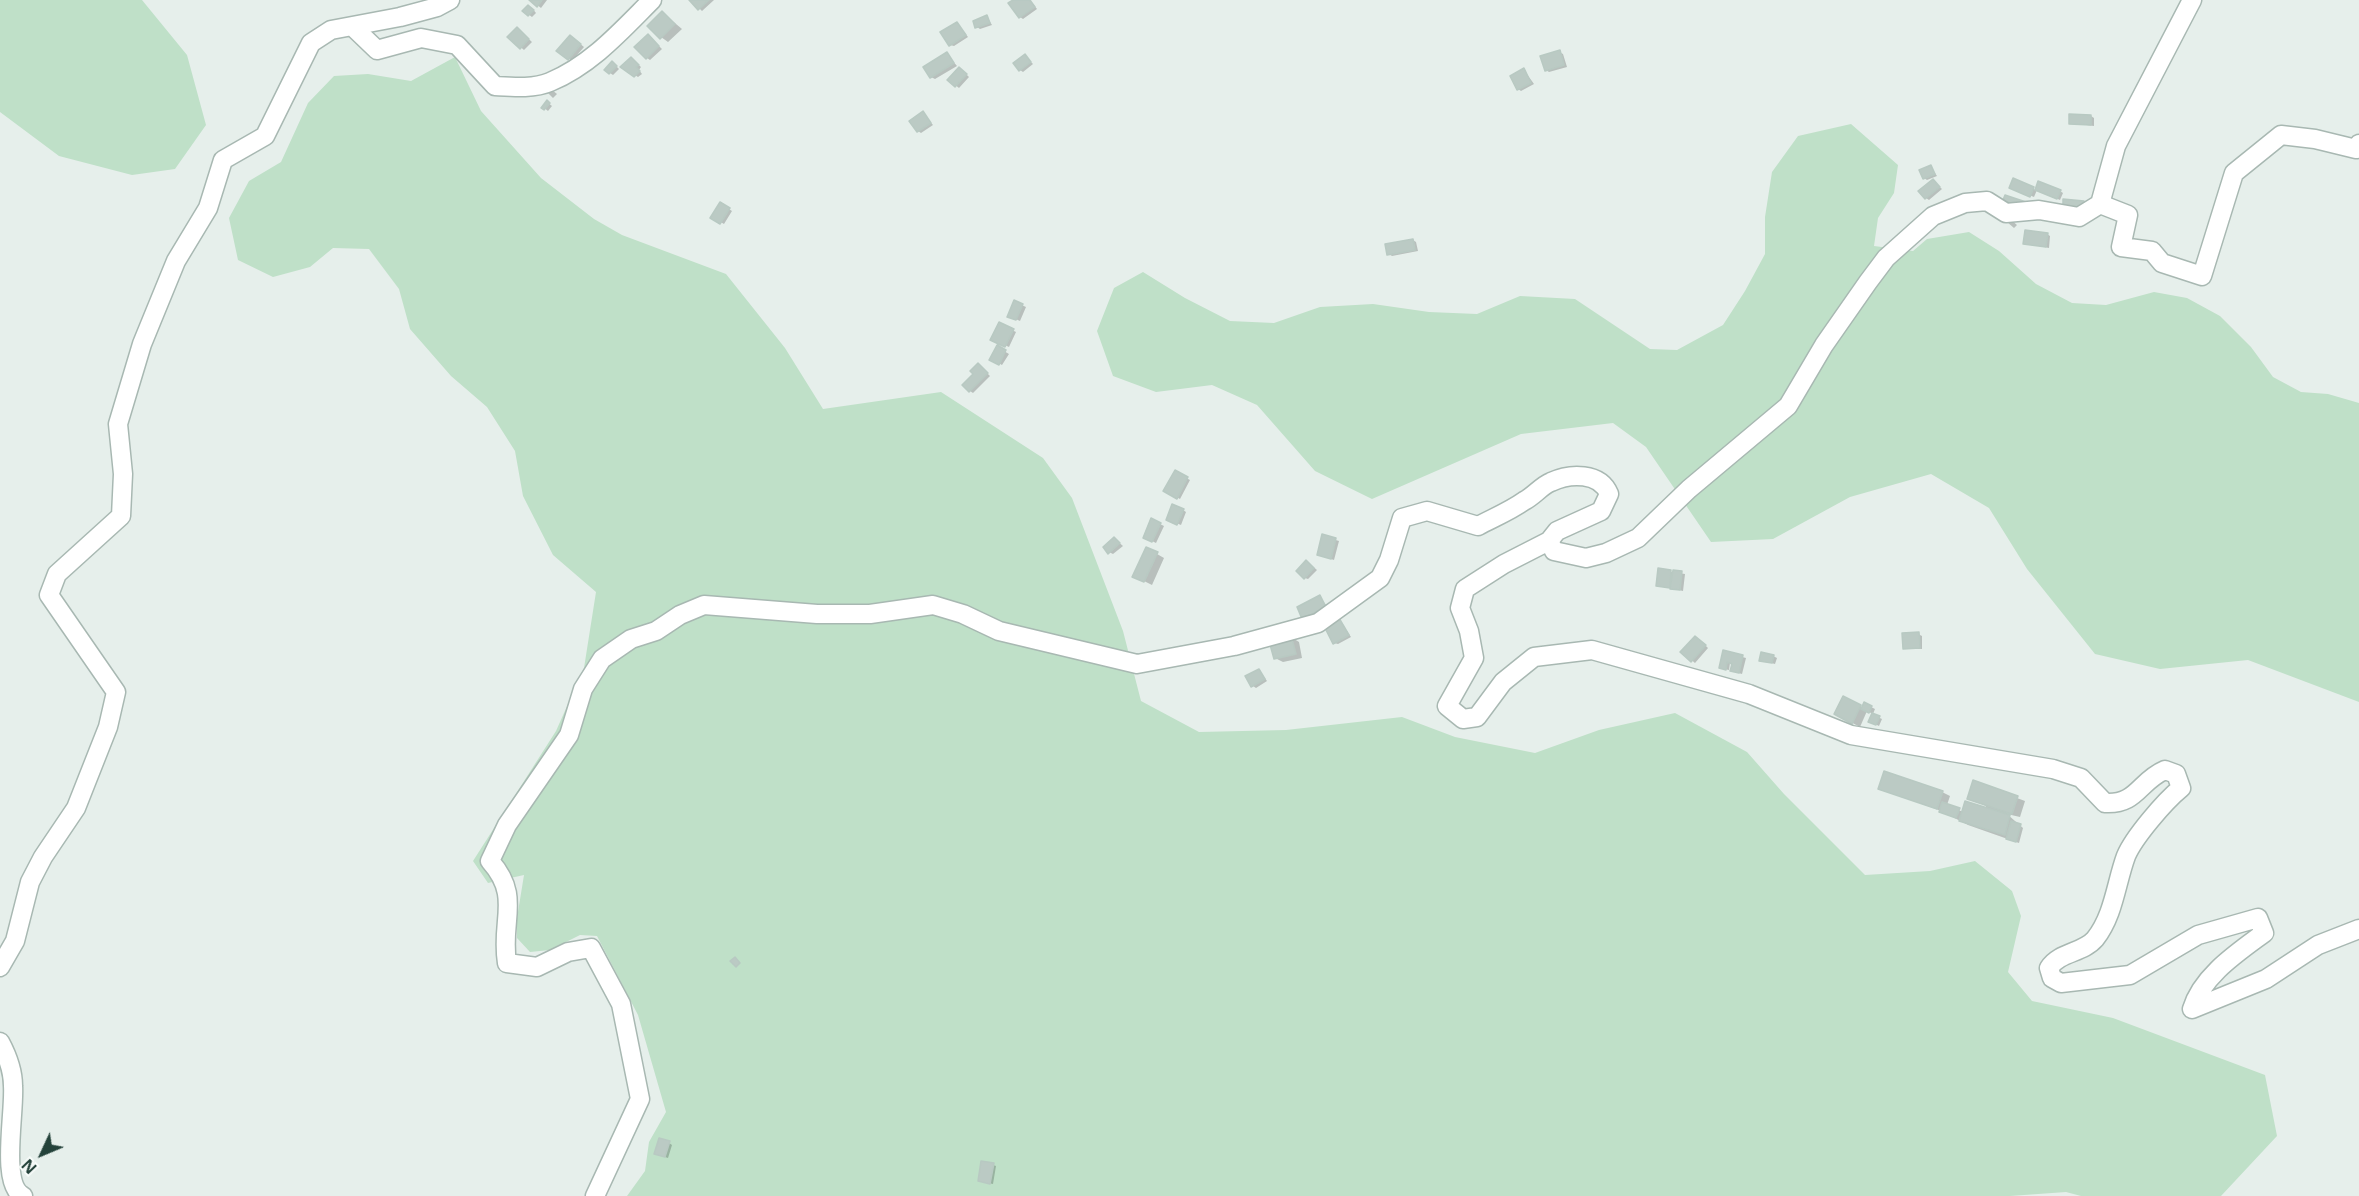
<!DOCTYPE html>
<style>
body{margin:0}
#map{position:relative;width:2359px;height:1196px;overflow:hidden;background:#e6efeb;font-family:"Noto Sans",sans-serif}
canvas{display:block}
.north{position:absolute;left:12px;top:1124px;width:60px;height:60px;-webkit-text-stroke:4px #f7fbf9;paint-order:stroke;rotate:226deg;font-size:16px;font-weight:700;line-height:24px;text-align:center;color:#24423a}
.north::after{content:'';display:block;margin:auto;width:21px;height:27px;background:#24423a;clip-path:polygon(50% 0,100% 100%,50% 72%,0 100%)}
</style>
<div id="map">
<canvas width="2359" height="1196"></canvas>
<div class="north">N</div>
</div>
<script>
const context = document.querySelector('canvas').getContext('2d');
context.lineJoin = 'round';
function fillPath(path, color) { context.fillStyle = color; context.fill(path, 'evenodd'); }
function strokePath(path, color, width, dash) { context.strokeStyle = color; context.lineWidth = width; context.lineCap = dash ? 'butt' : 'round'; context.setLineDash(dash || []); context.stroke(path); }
const green = new Path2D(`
 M0,0H142L187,55L206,125L175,169L132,175L59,156L0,112Z
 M455,57L481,111L541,178L594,219L622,235L726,274L785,348L823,409L941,392L1043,458L1072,498L1123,631L1141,701L1199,732L1286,730L1402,717L1455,737L1535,753L1599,730L1675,713L1747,752L1784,794L1865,875L1930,871L1975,861L2012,891L2021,916L2008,972L2032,1001L2113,1018L2265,1075L2277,1136L2221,1196H2081L2066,1192L2010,1196H627L645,1171L649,1142L666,1112L638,1015L597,936L580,935L550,950L530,952L517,938V918L524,875L488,883L473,861L556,731L584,668L596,592L553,555L523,496L515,451L487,407L451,376L410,329L399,289L369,249L333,248L310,267L273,277L238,260L229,218L249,181L281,162L308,103L334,76L368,74L411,81Z
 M1851,124L1898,165L1894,193L1878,218L1874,246L1913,251L1927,239L1969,232L1999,251L2036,284L2072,303L2106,305L2154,292L2187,298L2220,316L2251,347L2273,377L2301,392L2328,394L2359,403V702L2248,660L2160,669L2095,654L2027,569L1989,508L1931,474L1850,497L1773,539L1711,542L1646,447L1613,423L1521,434L1372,499L1315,471L1257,405L1212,385L1156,392L1113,376L1097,331L1114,288L1143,272L1185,298L1230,321L1274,323L1320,307L1373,304L1429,312L1477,314L1520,296L1575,299L1650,349L1677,350L1723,325L1745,291L1765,254V217L1772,172L1798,136Z`);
const shadow = new Path2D(`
 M531,0H547L541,8Z
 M691,0H714L702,11Z
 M1016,0H1030L1037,9L1023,19L1020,17Z
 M532,8L536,13L532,17L524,11Z
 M663,13L682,29L668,42L661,37Z
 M987,17L992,25L980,29L977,27Z
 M957,23L968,37L954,46L950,45Z
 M520,31L532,42L524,50L509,37Z
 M573,38L584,47L572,61L558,51Z
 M651,38L662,49L650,60L647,58Z
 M1559,52L1563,54L1567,67L1549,72L1546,70Z
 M947,54L957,66L935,79L931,77L926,68Z
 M1025,56L1033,64L1023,72L1020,70Z
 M631,58L641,67L639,70L642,74L638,77L623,67Z
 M615,65L619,69L613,75L610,73Z
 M962,70L969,77L959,88L949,80Z
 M1524,70L1534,84L1521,91L1518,89Z
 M552,90L557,94L553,98L546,91Z
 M547,102L552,106L548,111L543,107Z
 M923,113L933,125L921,133L918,131Z
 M2091,116L2094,118V126L2071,123Z
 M1931,167L1937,176L1927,180L1924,178Z
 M2014,180L2036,190L2060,191L2063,193L2060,200L2037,190L2034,197L2014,189Z
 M1933,181L1942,189L1929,200L1926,198Z
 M721,204L732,211L724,224L712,217Z
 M2010,219L2017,225L2014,228L2007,222Z
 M2047,234L2050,236L2049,248L2025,243Z
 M1413,240L1416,242L1418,251L1392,256L1389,254Z
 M1015,302L1026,307L1020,321L1009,316Z
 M999,324L1016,332L1009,347L992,339Z
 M997,347L1009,354L1002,365L991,359Z
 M981,367L990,376L973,393L970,391Z
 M1175,472L1190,480L1180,499L1166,491Z
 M1183,510L1186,512L1181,525L1171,521Z
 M1152,520L1164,526L1156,543L1144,537Z
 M1323,536L1339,541L1334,560L1322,556Z
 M1115,539L1123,546L1113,554L1109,552Z
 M1157,554L1164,558L1152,585L1142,580Z
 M1310,564L1317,570L1308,579L1305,578Z
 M1659,570L1685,574L1683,591L1657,585Z
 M1320,597L1329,609L1307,619L1303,617Z
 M1339,619L1351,637L1338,644L1334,643Z
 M1918,634L1922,636V649L1904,648Z
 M1291,637L1299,642L1302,658L1283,662L1275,658Z
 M1699,639L1708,648L1695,663L1682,652Z
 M1724,652L1746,658L1742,674L1732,671L1734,664L1730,663L1729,670L1724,669Z
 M1773,656L1777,658L1775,664L1761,660Z
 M1259,670L1267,681L1256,688L1253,686Z
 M1844,698L1864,708L1865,704L1875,709L1873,714L1867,711L1860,727L1843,718Z
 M1873,715L1882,719L1879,726L1873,723Z
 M1974,782L2025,801L2020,817L2007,814L2023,828L2019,843L1968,825L1941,811L1880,788L1942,792L1950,796L1947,805L1963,812L1985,809L1986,806L1968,798Z
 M669,1143L672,1145L668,1158L659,1155Z
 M993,1165L996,1166L993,1184L979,1181Z`);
const building = new Path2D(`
 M529,0H542L537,7Z
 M689,0H709L698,10Z
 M1013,0H1030L1035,7L1019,18L1008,3Z
 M528,5L534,10L528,16L522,11Z
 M662,11L675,24L660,39L647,26Z
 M987,15L990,23L975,28L973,21Z
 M957,22L966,35L949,46L940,32Z
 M517,27L529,39L520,49L507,37Z
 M648,34L659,46L646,59L634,47Z
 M570,35L581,44L568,60L556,51Z
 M1560,50L1564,65L1545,71L1540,56Z
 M947,52L954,63L930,78L923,67Z
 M1025,54L1031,62L1019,71L1013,63Z
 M631,57L639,65L636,67L640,71L634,77L620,67Z
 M612,61L617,66L609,74L604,70Z
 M959,67L967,74L955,87L947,80Z
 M1524,68L1531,83L1517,90L1510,76Z
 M547,100L550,103L544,110L541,108Z
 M923,111L931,123L917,132L909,121Z
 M2069,114L2091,115V125L2069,124Z
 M1931,165L1935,174L1923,179L1919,170Z
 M2013,178L2034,187L2030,197L2009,188Z
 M1933,179L1940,187L1925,199L1918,191Z
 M2038,181L2061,190L2057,199L2035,190Z
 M2005,195L2029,203L2027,209L2003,200Z
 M2063,199L2084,201V211L2063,209Z
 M720,202L730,208L720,224L710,218Z
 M2025,230L2048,233L2046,247L2023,244Z
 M1413,239L1415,250L1387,255L1385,244Z
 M1014,300L1023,304L1016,320L1007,317Z
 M999,322L1014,329L1005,347L990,340Z
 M997,345L1006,350L999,365L989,360Z
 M978,363L988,373L969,392L962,385L973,374L970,371Z
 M1175,470L1188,477L1177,499L1163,491Z
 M1172,504L1184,509L1177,525L1166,520Z
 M1151,518L1161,523L1152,542L1143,538Z
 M1322,534L1336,538L1331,559L1317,555Z
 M1114,537L1120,543L1108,554L1103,547Z
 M1146,547L1158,552L1144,582L1132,577Z
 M1306,560L1314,568L1304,579L1296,571Z
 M1658,568L1671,570L1670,588L1656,586Z
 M1673,570L1682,571L1680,590L1670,589Z
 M1320,595L1326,607L1302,619L1297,607Z
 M1339,618L1349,635L1333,644L1324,626Z
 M1919,632L1920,648L1903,649L1902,633Z
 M1291,636L1296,654L1274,659L1269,641Z
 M1695,636L1706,645L1691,662L1680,652Z
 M1723,650L1743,655L1739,673L1730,671L1732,664L1727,662L1726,670L1719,668Z
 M1761,652L1774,655L1772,663L1759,661Z
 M1259,669L1265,679L1251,687L1245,676Z
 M1843,696L1861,705L1852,724L1834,714Z
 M1864,702L1872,706L1869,713L1861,709Z
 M1872,713L1880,716L1876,725L1868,722Z
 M1884,771L1943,791L1937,809L1878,789Z
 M1973,780L2018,796L2012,814L1967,799Z
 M1965,801L2010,815L2005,835L1959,821Z
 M1942,802L1960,808L1956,818L1939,812Z
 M2011,821L2021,824L2016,842L2006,839Z
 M735,957L740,963L736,967L730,961Z
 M659,1138L670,1141L665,1157L654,1154Z
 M981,1161L994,1163L990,1184L978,1181Z`);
const minor = new Path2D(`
 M2192,0L2116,146L2100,204L2079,217L2039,210L2006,213L1987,201L1965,203L1933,216L1886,258L1868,282L1824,345L1788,406L1689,489L1638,538L1606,553L1586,558L1554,551L1549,541L1504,564L1465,589L1460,608L1469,631L1474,658L1447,706L1463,719L1477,717L1503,682L1534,657L1592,650L1749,694L1851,735L2053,769L2081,778L2105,803C2137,805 2139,781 2165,770L2176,774L2181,788C2165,801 2134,837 2126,856C2116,883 2114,915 2095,939C2083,953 2059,952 2049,968L2052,978L2061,983L2130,975L2198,935L2258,918L2264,933C2237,953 2202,976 2192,1009L2266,979L2318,945L2359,929
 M352,26L377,50L421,38L457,45L495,86C512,87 534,89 550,82C591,65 621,31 652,0
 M2100,204L2128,215L2121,247L2152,251L2162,263L2202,276L2234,173L2281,135L2315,139L2356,149L2359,144
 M0,967L15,941L30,882L43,857L76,808L108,727L116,692L49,595L57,574L121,516L123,474L118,424L142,344L176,261L208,208L223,160L265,136L311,43L331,30L400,17L437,7L450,0
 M0,1042C7,1055 13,1071 13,1086C15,1113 0,1185 23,1196
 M595,1196L640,1099L621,1004L591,948L568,952L537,967L507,963C500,920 522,897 490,861L507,825L569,735L583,689L602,659L631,639L656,631L680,615L704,605L817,614H870L933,605L963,614L999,631L1137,664L1234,646L1318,623L1380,578L1389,560L1402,518L1427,511L1478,526C1493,518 1510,511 1524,501C1534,496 1541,486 1551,482C1570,473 1600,472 1609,494L1601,511L1557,531L1549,541`);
fillPath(green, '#bfe0c8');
fillPath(shadow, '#0003');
fillPath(building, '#bbcac4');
strokePath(building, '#b8c9c2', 1.5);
strokePath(minor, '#a8b8b2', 21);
strokePath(minor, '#fff', 18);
</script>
